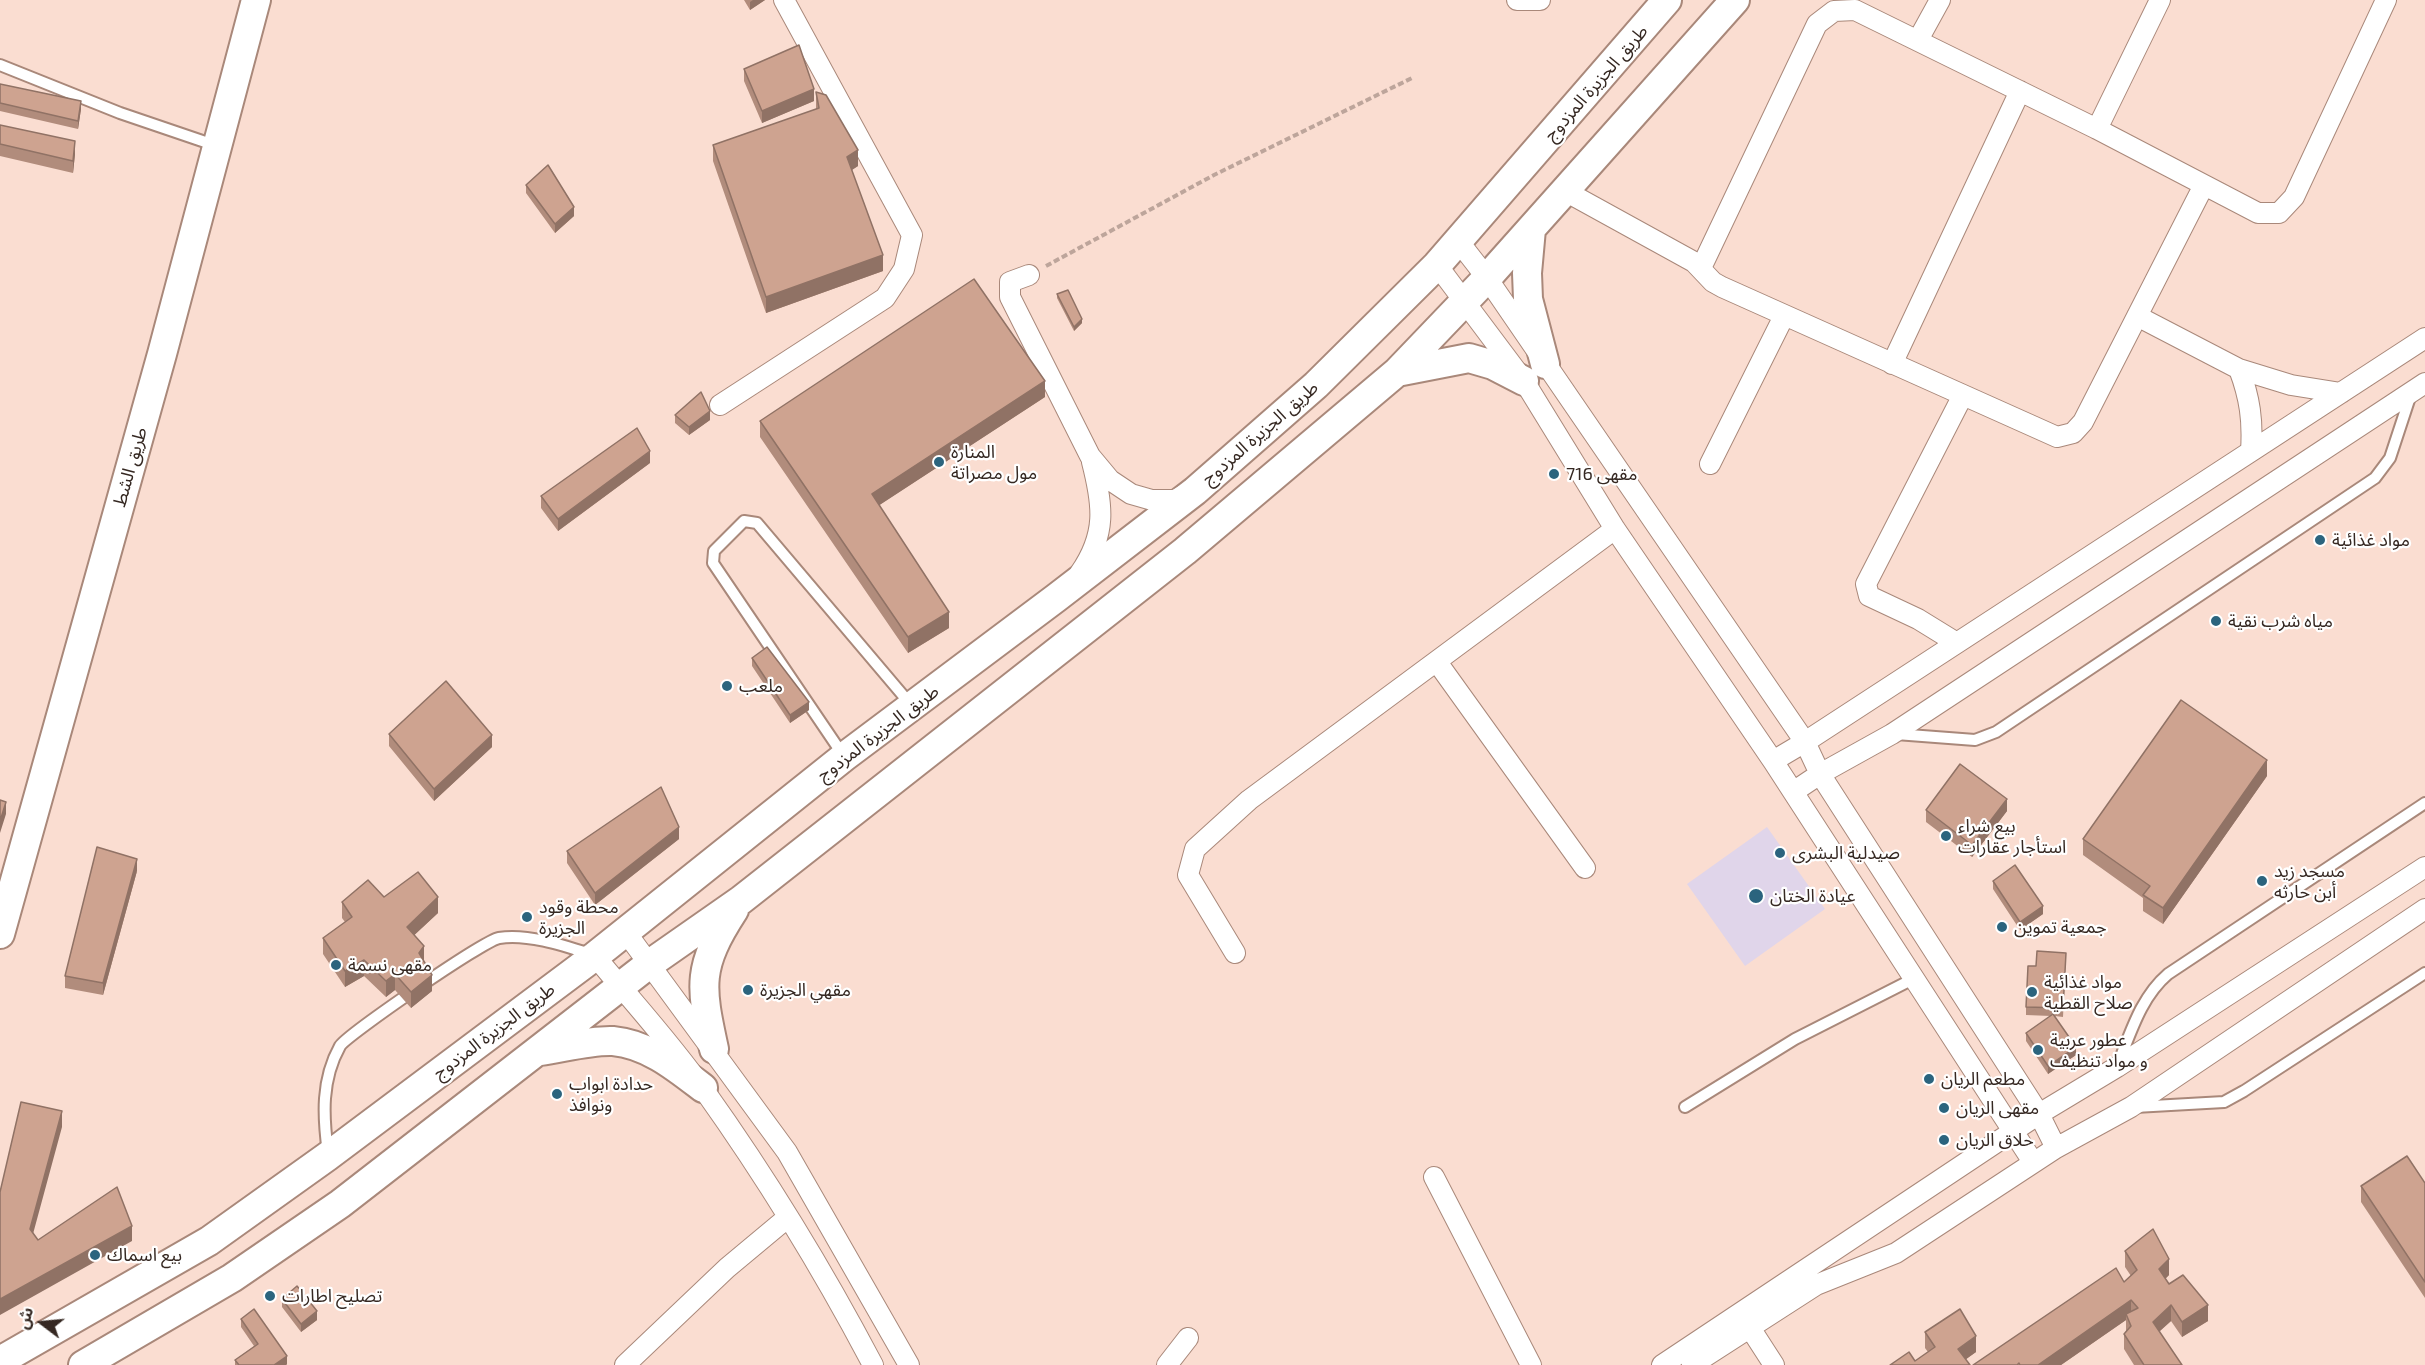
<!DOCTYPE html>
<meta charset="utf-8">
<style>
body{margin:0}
#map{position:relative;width:2425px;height:1365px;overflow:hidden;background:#faddd1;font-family:"Exo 2","Noto Sans Arabic",sans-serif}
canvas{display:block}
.north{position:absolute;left:12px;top:1293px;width:60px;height:60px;-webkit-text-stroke:4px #fff;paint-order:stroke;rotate:286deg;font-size:16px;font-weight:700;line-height:24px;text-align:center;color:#352822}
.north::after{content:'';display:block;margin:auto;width:21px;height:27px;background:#352822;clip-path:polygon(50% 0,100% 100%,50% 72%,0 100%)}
</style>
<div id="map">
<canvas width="2425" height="1365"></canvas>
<div class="north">ش</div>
</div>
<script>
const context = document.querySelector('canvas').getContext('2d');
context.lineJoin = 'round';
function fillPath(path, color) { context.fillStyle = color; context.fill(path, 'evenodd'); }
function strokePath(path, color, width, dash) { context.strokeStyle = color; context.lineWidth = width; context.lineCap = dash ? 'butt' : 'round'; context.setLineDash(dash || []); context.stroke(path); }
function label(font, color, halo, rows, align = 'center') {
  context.font = font + ' "Exo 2","Noto Sans Arabic",sans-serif'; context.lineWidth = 4.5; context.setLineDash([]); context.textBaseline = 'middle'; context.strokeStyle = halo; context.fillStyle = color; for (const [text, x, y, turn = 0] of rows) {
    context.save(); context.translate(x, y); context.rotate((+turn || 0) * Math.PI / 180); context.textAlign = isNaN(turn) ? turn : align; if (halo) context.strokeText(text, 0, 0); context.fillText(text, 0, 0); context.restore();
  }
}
const education = new Path2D(`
 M1767,827L1825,909L1745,966L1687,884Z`);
const path = new Path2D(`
 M1046,266L1214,175L1412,78`);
const service = new Path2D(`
 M0,65L120,113L217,146
 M1896,734L1975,740L1996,732L2375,478L2390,458L2411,394
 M843,755L713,563L714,551L744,521L757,523L912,706
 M2118,1064C2131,1032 2141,997 2168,974L2425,803
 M1685,1107L1795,1039L1915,978
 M2135,1107L2224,1102L2244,1091L2425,973
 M328,1153C323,1116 321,1080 340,1046C347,1035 483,941 499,938C527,933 565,946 593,955`);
const minor = new Path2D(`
 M1517,0H1540
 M1918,40L1940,0
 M2097,129L2160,0
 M1565,191L1694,262L1713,282L1722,287L2057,437L2073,433L2083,422L2204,185
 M1459,242L1487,278L1805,742L2425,338
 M1437,265L1524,381L1615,529L1773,761L2033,1162
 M1701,268L1817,24L1834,11L1855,10L2097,129L2258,213H2279L2294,197L2386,0
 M1029,275L1010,282V297L1090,456L1110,480L1131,494L1152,500H1175L1184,495
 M2137,316L2239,369L2291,385L2341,393
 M1892,364L2020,91
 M2239,369C2250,398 2253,421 2251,451
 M720,405L885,298L904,269L912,235L784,0
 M1710,464L1784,316
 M1080,573C1107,534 1103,505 1092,462
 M1957,643L1918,619L1869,596L1866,584L1963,395
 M1437,662L1585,868
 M1773,761L1805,742L1820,774L2039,1114L2117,1067L2425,867
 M1793,792L1820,774L1892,734L2425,383
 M625,931L787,1152L909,1365
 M1235,953L1188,875L1195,849L1249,800L1615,529
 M595,956C631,1000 671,1043 704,1090C766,1177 823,1270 873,1365
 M1434,1177L1531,1365
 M1743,1317L1774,1365
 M625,1365L727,1268L787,1218
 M1167,1365L1188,1338
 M1662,1365L2039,1114L2056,1148
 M1692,1365L1816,1285L1896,1253L2056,1148L2131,1107L2425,909`);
const secondary = new Path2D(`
 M1531,229L1527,273L1528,299L1545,364
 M1397,372L1469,358L1493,365L1524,381
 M0,934L162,354L256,0
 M714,1049C700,985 697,967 734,910
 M540,1051C563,1048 589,1040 613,1041C648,1044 677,1068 703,1088
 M0,1361L209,1241L328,1156L595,956L844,757L1056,598L1195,491L1316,385L1437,265L1667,0
 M83,1365L232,1278L340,1204L648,965L741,900L1185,551L1397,372L1487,278L1735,0`);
const wall = new Path2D(`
 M744,0H765L750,10Z
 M744,69L814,101L762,123L744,81Z
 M0,84L81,109L78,129L0,111Z
 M816,92L858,166L852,170L883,271L766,313L713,161V145L816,109Z
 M0,125L75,154L73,173L0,156Z
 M526,185L574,216L555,233L526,193Z
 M1057,294L1082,323L1074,331L1057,298Z
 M1045,397L879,505L949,628L908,653L760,437V421Z
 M675,415L710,420L689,435L675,423Z
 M650,463L558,531L541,508V496Z
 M752,658L809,710L790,723L752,666Z
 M389,734L492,747L434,801L389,746Z
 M2267,776L2163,924L2143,911V898L2083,855V839Z
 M1926,810L2007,811L1972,857L1926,822Z
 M679,839L595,905L567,863V851Z
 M137,871L103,995L65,988V976Z
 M1993,881L2043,914L2020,930L1993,889Z
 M384,897L438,913L414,935L424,962L432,991L411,1008L395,990L386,997L364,976L345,987L323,954V938L345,922L342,918V902Z
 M2066,953L2063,1017L2055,1016L2076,1055L2048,1074L2026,1041V1033L2051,1016L2026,1015V1007L2036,966Z
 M2425,1183V1298L2361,1202V1186Z
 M2125,1251L2169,1275L2165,1279L2169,1284L2208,1321L2182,1337L2171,1321L2159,1332L2182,1365H2134L2124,1349V1334L2126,1331V1320L2061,1365H1973L2124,1282L2131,1276L2125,1267Z
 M282,1299L317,1320L301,1332L282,1307Z
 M241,1319L287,1364L286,1365H235V1360L254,1346L241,1327Z
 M1925,1332L1976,1352L1966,1359L1915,1361L1928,1352L1925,1348Z`);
const shadedWall = new Path2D(`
 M753,0H765L750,10V2Z
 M814,89V101L762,123V111Z
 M81,101V109L78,129V121Z
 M75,141V154L73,173V161Z
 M858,150V166L847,173V157Z
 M574,207V216L555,233V224Z
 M883,255V271L766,313V297Z
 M1082,319V323L1074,331V327Z
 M1045,381V397L872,510V494Z
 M710,411V420L689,435V427Z
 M650,451V463L558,531V519Z
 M949,612V628L908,653V637Z
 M809,702V710L790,723V715Z
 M492,735V747L434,801V789Z
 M2267,760V776L2163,924V908Z
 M2007,799V811L1972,857V845Z
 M6,802V814L0,833V821Z
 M679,827V839L595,905V893Z
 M137,859V871L103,995V983Z
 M438,897V913L407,942V927Z
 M2043,906V914L2020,930V922Z
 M424,946V962L419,953Z
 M364,960V976L345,987V971Z
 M395,974V990L386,997V981Z
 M432,975V991L411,1008V992Z
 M2076,1047V1055L2048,1074V1066Z
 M62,1111V1127L30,1245V1229Z
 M132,1226V1241L0,1315V1299Z
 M2169,1259V1275L2159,1285V1269Z
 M2131,1300V1316L2126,1314V1320L2061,1365H2038Z
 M2171,1305V1321L2153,1337V1322Z
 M2208,1305V1321L2182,1337V1322Z
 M317,1311V1320L301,1332V1324Z
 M1976,1336V1352L1958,1365V1349Z
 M287,1356V1364L286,1365H274Z`);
const building = new Path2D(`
 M799,45L814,89L762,111L744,69Z
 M0,84L81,101L78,121L0,103Z
 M816,92L826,95L858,150L847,157L883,255L766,297L713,145L819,108Z
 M0,125L75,141L73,161L0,144Z
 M548,165L574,207L555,224L526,185Z
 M974,279L1045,381L872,494L949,612L908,637L760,421Z
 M1068,290L1082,319L1074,327L1057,294Z
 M701,392L710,411L689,427L675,415Z
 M637,428L650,451L558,519L541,496Z
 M767,647L809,702L790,715L752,658Z
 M446,681L492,735L434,789L389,734Z
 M2181,700L2267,760L2163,908L2143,895L2150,886L2083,839Z
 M1960,764L2007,799L1972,845L1926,810Z
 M661,787L679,827L595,893L567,851Z
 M0,800L6,802L0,821Z
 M97,847L137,859L103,983L65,976Z
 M2015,865L2043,906L2020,922L1993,881Z
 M418,872L438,897L407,927L424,946L419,953L432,975L411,992L395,974L386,981L364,960L345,971L323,938L352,917L342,902L368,880L384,897Z
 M2037,951L2066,953L2063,1008L2026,1007L2028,966H2036Z
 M2053,1014L2076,1047L2048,1066L2026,1033Z
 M21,1102L62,1111L30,1229L38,1240L117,1187L132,1226L0,1299V1192Z
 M2407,1156L2425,1183V1282L2361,1186Z
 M2153,1229L2169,1259L2159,1269L2169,1284L2183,1275L2208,1305L2182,1322L2171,1305L2153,1322L2182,1365H2144L2124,1334L2131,1326L2126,1314L2138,1308L2131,1300L2038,1365H2020L2019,1363L2017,1365H1973L2116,1268L2124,1282L2137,1270L2125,1251Z
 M297,1286L317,1311L301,1324L282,1299Z
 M254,1309L287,1356L274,1365H239L235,1360L258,1344L241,1319Z
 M1960,1309L1976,1336L1958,1349L1970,1365H1890L1909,1352L1915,1361L1935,1347L1925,1332Z`);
const markers = [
 [939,462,6,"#2b647e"],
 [1554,474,6,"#2b647e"],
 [2320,540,6,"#2b647e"],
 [2216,621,6,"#2b647e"],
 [727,686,6,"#2b647e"],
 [1946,836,6,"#2b647e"],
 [1780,853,6,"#2b647e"],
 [2262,881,6,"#2b647e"],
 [1756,896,8,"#2b647e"],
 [527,917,6,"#2b647e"],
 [2002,927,6,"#2b647e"],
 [336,965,6,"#2b647e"],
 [748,990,6,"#2b647e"],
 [2032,992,6,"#2b647e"],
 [2038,1050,6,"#2b647e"],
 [1929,1079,6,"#2b647e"],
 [557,1094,6,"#2b647e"],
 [1944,1108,6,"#2b647e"],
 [1944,1140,6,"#2b647e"],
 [95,1255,6,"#2b647e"],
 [270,1296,6,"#2b647e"]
];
const streetNames = [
 ["طريق الجزيرة المزدوج",1596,83,-49],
 ["طريق الجزيرة المزدوج",1260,433,-41],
 ["طريق الشط",130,467,-74],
 ["طريق الجزيرة المزدوج",878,733,-37],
 ["طريق الجزيرة المزدوج",494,1031,-37]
];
const poiNames = [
 ["المنارة",951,452],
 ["مول مصراتة",951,473],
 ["مقهى 716",1566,474],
 ["مواد غذائية",2332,540],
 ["مياه شرب نقية",2228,621],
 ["ملعب",739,686],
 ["بيع شراء",1958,826],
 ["استأجار عقارات",1958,847],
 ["صيدلية البشرى",1792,853],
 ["مسجد زيد",2274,871],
 ["أبن حارثه",2274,892],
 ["عيادة الختان",1770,896],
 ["محطة وقود",539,907],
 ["الجزيرة",539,928],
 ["جمعية تموين",2014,927],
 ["مقهى نسمة",348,965],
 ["مواد غذائية",2044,982],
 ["صلاح القطية",2044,1003],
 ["مقهي الجزيرة",760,990],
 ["عطور عربية",2050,1040],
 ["و مواد تنظيف",2050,1061],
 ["مطعم الريان",1941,1079],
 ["حدادة ابواب",569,1084],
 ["ونوافذ",569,1105],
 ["مقهى الريان",1956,1108],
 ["حلاق الريان",1956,1140],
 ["بيع اسماك",107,1255],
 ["تصليح اطارات",282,1296]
];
fillPath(education, '#e0d5ea');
strokePath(service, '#a9887a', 14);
strokePath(minor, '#a9887a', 22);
strokePath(secondary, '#a9887a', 32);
strokePath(path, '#bda59b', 4, [6, 3]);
strokePath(service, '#fff', 10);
strokePath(minor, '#fff', 20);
strokePath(secondary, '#fff', 28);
fillPath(wall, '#b18c7c');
fillPath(shadedWall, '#907265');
fillPath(building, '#cea390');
strokePath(building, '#907265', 1.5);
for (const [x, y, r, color] of markers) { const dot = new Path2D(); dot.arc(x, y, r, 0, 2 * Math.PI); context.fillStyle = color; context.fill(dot); strokePath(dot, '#fff', 2); }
label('18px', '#352822', '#fff', streetNames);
label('18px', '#352822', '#fff', poiNames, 'left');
</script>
